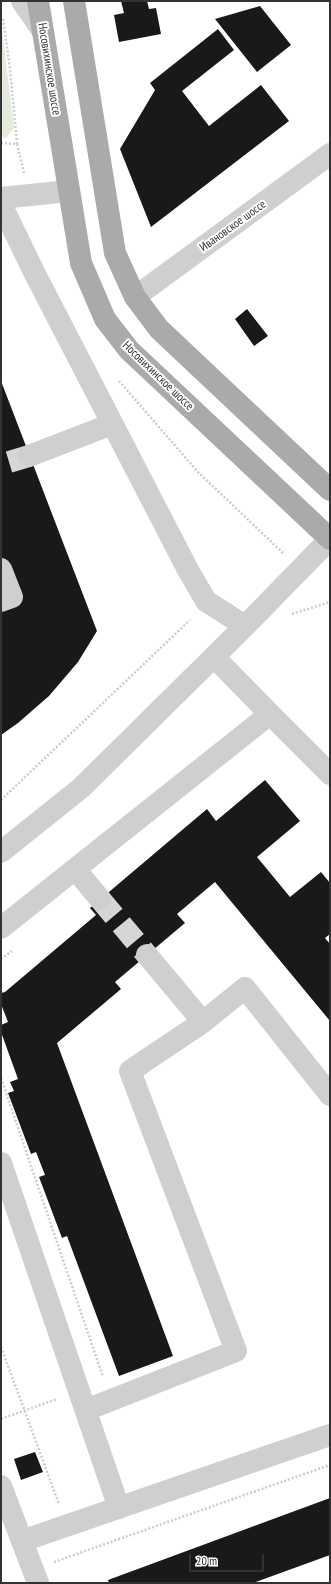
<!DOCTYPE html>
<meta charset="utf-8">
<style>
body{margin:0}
#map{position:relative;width:331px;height:1584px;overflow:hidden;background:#fff;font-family:"PT Sans Narrow",sans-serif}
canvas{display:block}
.frame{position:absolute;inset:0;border:2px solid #323232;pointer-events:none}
.scale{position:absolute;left:189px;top:1554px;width:75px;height:18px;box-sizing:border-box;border:2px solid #323232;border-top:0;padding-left:5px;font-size:12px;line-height:14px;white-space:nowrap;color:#323232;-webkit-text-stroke:3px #fff;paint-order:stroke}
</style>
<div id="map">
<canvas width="331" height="1584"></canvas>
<div class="frame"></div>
<div class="scale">20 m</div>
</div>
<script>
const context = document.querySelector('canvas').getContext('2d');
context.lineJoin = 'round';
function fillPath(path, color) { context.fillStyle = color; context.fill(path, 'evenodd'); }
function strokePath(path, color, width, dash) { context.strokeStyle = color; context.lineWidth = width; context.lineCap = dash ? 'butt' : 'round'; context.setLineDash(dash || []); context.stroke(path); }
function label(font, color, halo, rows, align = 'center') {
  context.font = font + ' "PT Sans Narrow",sans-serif'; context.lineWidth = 4; context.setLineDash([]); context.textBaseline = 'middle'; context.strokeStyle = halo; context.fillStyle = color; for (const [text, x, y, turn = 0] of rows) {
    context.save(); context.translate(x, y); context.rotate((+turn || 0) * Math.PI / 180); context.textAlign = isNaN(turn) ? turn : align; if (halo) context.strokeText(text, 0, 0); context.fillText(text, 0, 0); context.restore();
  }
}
const green = new Path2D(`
 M1,22L14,127L6,139L1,136Z`);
const building = new Path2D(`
 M121,1H147L149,9L156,8L161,34L119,42L114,15L124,13Z
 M260,6L291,45L257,72L215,19Z
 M218,29L234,50L182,91L209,126L261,85L289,121L151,227L120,149L155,90L150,83Z
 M247,309L268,336L254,346L235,319Z
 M1,381L97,631L78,662L49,696L18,723L1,735Z
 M265,780L300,821L257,857L290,897L321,872L330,883V934L325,938L330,944V1021L215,882L177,914L185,923L115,982L121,989L57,1043L173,1356L119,1376L67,1236L62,1238L39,1177L45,1175L36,1152L31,1154L8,1093L14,1091L10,1082L18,1079L1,1032V1025L8,1022L1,1004V993L5,992L96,915L90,908L207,809L216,821Z
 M35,1452L43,1472L21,1480L14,1459Z
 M330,1498V1555L253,1583H109L108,1580Z`);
const minorTunnel = new Path2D(`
 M9,462L29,456
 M100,899L147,955`);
const path = new Path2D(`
 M1,143L17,144L10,69L3,18
 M17,144L24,173
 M119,381L198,472L284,554
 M292,614L330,602
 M1,800L190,620
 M1,959L12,951
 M1,1078L103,1377
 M1,1347L59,1504
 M1,1419L57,1399
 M54,1562L330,1465`);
const minor = new Path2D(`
 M22,1L42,30
 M1,198L69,191
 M1,204L35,274L188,570L206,601L245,626
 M135,297L330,154
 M29,456L112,424
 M1,569L12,597L1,601
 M214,657L270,714
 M1,852L81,788L245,626L330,539
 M75,869L100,899
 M1,928L270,714L330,774
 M147,955L203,1022
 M1,1163L119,1508
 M86,1410L236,1351L130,1071L203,1022L245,988L330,1095
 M1,1486L38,1583
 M22,1541L330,1435`);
const major = new Path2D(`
 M38,1L81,263L105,319L129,350L330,539
 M74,1L115,253L135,297L159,329L330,490`);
const streetNames = [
 ["Носовихинское шоссе",49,69,81],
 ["Ивановское шоссе",233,226,-36],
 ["Носовихинское шоссе",158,376,44]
];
fillPath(green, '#e4ebde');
fillPath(building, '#191919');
strokePath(minorTunnel, '#d6d6d6', 22, [22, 11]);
strokePath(path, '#ccc', 2.5, [2, 2]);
strokePath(minor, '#cfcfcf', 22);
strokePath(major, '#aaa', 22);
label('12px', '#323232', '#fff', streetNames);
</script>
